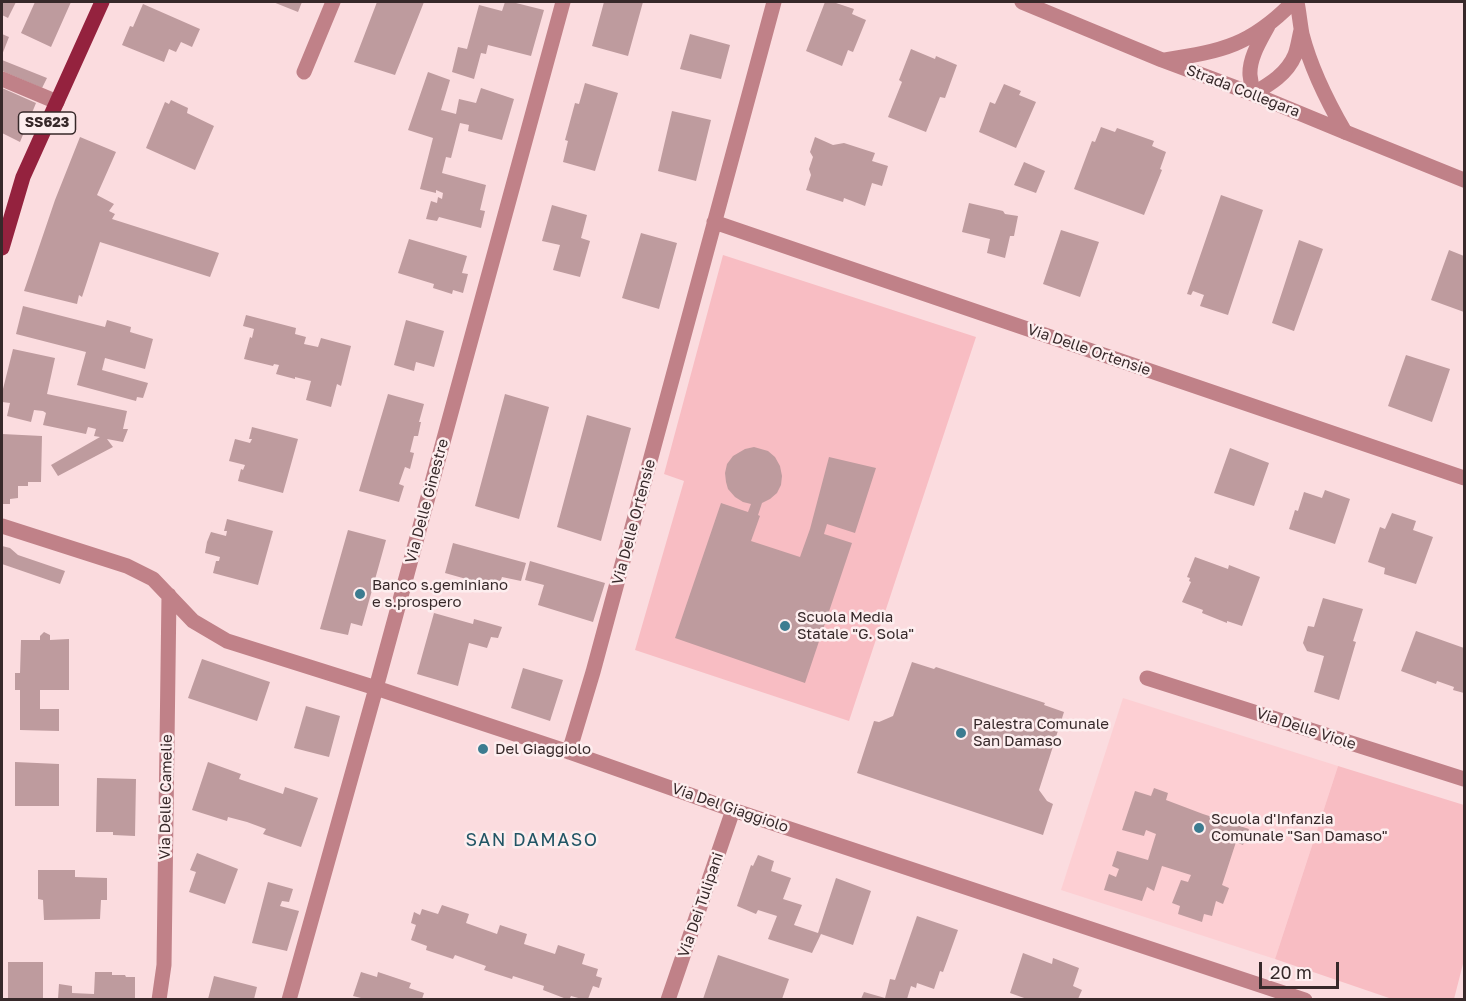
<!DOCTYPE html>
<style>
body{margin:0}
#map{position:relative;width:1466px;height:1001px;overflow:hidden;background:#fbdcdf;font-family:"Golos Text",sans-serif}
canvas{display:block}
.frame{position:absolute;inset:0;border:3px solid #37292a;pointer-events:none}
.scale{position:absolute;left:1259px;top:962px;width:80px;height:27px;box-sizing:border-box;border:3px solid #37292a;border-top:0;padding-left:8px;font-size:18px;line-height:21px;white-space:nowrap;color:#37292a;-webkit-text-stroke:4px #fdeeef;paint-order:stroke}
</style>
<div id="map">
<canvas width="1466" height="1001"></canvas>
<div class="frame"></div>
<div class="scale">20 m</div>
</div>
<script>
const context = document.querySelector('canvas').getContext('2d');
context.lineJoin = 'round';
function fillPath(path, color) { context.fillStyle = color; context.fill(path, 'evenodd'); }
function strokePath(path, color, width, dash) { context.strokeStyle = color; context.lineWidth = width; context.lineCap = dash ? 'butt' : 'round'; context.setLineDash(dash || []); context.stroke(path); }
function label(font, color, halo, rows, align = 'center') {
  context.font = font + ' "Golos Text",sans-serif'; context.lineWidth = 5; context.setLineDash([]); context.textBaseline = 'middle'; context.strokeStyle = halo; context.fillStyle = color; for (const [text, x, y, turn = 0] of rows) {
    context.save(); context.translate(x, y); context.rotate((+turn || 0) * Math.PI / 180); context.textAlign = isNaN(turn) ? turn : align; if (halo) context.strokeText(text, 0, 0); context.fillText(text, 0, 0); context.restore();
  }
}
const built = new Path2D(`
 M1123,698L1338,766L1275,959L1061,890Z`);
const green = new Path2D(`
 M723,255L976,337L849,721L635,650L684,481L664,474Z
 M1338,766L1464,805V960L1454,999H1392L1275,959Z`);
const building = new Path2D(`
 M2,2H16L8,18L2,15Z
 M35,2H71L51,47L21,33Z
 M273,2H302L298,12Z
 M377,2H424L395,75L354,62Z
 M505,2H512L544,10L531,56L488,45L486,54L481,53L474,79L452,72L458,47L467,49L479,5L502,11Z
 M604,2H643L628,56L592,46Z
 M825,2H833L854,9L852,14L866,20L853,52L848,50L842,66L806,51Z
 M143,4L200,29L192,47L181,42L176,52L169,49L164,62L122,45L130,26L133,27Z
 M2,34L9,37L2,55Z
 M690,34L730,45L721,79L680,69Z
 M911,49L935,59L936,56L957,65L945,98L940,97L926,132L888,117L902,82L899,80Z
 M2,60L47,78L42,88L2,71Z
 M428,72L450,80L441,110L456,114L459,99L476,103L481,88L514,99L502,140L468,131L469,125L460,123L451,158L446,157L442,173L486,185L480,210L485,211L481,228L439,217L437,221L426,219L431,201L437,203L438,197L442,199L443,193L436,190V193L420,189L433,138L408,130Z
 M585,83L618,93L595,171L563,162L568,141L565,140L575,103L579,104Z
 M1004,84L1021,91L1019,95L1036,102L1016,148L979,132L990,102L995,104Z
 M2,88L36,103L20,142L2,133Z
 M171,100L188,108L187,113L214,126L195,170L146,148L165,102L169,104Z
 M672,111L711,120L696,181L658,171Z
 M1101,127L1115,132L1117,128L1154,141L1152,146L1166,152L1160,169L1162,170L1144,215L1074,189L1092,141L1095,142Z
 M80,137L116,152L97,195L114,204L109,211L115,214L112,219L219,253L210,277L100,242L82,297L79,295L77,304L24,291L55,200Z
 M815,137L833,145L844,143L875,153L872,161L888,166L882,186L872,183L865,206L844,198L843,202L806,190L811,175L809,169L813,157L810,152Z
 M1024,162L1045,171L1036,193L1014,185Z
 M1221,195L1263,210L1228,315L1200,306L1204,295L1193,291L1191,295L1187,294Z
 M969,203L1003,211L1005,214L1018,216L1014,236H1010L1005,258L987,253L990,239L962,232Z
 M552,205L587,215L581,238L590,241L580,277L553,270L560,245L542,241Z
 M1061,230L1099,242L1080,297L1043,284Z
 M641,233L677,243L659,309L622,298Z
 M409,239L467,256L462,273L468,274L463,293L453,290L452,294L433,288L434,284L398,273Z
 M1299,240L1323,249L1294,331L1272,323Z
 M1449,250L1464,256V312L1431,300Z
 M23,306L105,327L107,320L131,327L130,332L153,339L145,369L105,358L102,370L148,383L143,398L137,397L136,401L77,385L86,352L16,334Z
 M246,315L296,328L295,334L306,337L304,344L318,347L321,338L351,346L341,386L337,384L331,407L306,400L311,381L295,377V379L276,374L279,365L274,364L273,366L244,359L250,337L252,338L254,329L243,326Z
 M406,320L444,331L434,367L416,362L414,371L394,365Z
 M13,349L55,358L47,394L127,411L123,429H128L123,442L107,439L113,447L58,476L51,465L100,437L94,436L96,429L88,427L86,434L43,425L46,413L43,411L34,410L31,422L7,416L10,403L2,402V393Z
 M1406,355L1450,369L1432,422L1388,406Z
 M388,394L424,404L419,422H421L418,436H414L410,452L414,453L410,469L405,467L399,484L404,486L399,502L359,491Z
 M505,394L549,407L519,519L475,506Z
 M587,415L631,428L601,541L557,527Z
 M252,427L298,439L283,493L238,481L241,469L243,470L245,465L229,461L235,439L250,443L252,439H249Z
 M2,434L42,436L41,482H28V486H18V498L10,499V504H2Z
 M754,447L768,451L775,457L780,466L782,476L781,485L777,493L770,499L762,503L758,515L760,516L751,541L800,557L810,529L829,457L876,468L855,533L827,524L824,534L852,543L805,683L675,638L721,503L748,512L751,504L743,502L735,497L728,489L726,482L725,473L727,464L733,456L745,449Z
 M1230,448L1269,463L1254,506L1214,493Z
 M1325,490L1350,499L1335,544L1289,529L1295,510L1298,511L1304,492L1322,498Z
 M1392,513L1416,521L1413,530L1433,537L1416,584L1384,574L1385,568L1368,562L1380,527L1385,529Z
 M227,519L273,531L258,585L213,573L216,561H219L220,557L205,553L207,542L211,532L226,536L227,531H224Z
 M348,530L386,540L362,626L351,623L348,635L320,629Z
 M453,543L526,563L521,581L502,577L498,588L445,573Z
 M2,546L10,548L18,555L65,571L60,584L2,564Z
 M1195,557L1228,569L1229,565L1260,577L1242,626L1227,621V623L1202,613L1203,610L1182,602L1191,582L1189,581L1190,578L1187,577Z
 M530,561L605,583L593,622L538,605L544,585L525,580Z
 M1323,598L1363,609L1353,641L1356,642L1339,700L1314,692L1324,656L1307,651L1303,643L1308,626L1314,627Z
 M434,613L473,624L474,619L502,627L498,638L491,637L487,648L469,643L458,686L417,674Z
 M1416,631L1464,648V693L1453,690L1454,687L1437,681L1436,684L1401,671Z
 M44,632L50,635V640L69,639V690H40V709H59V731L20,730V690H15V673H20L21,640H40V636Z
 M202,659L270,682L257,721L188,698Z
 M912,662L934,669L936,667L1045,703L1044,705L1064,712L1039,790L1047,801L1053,804L1043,835L857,773L874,721L879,722L893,716Z
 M523,668L563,680L550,721L511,708Z
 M306,706L340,716L329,757L294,748Z
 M15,762L59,764V806H15Z
 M208,762L241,774L239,779L283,794L285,787L318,798L301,847L263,834L266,829L247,822L228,817L227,821L192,810Z
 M97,778L136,779L135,836L113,835V832H96Z
 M1154,788L1168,793L1166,800L1203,814L1249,829L1243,845L1236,842L1222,885L1229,888L1223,904L1216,901L1212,916L1204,914L1202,922L1178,914L1180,906L1172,903L1181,880L1188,882L1191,875L1162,866L1154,891L1147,887L1142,901L1104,890L1109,874L1116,877L1119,869L1112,866L1117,851L1148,860L1156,834L1146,830L1144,836L1122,830L1135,791L1151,796Z
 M197,853L238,869L225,904L189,892L196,872L190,870Z
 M758,855L774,861L771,871L791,878L783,899L802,905L794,925L818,933L836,878L871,891L853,945L821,934L812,953L768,939L777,916L758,910L756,914L737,906L751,865L753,866Z
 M38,870H75V877L107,878V900H101L100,919L44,920L43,900L38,899Z
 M268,882L293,889L289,902L282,901L280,906L299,911L287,951L252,943Z
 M442,905L469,914L466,923L497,934L500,925L527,934L524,944L555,954L558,945L585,954L582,964L598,969L596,976L602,978L599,988L593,986L588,999H582L571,996L569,1000L543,990L544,986L513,976L512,979L484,970L486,966L455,955L453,959L426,950L427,946L411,940L416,925L411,923L414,912L420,915L422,909L438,914Z
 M917,916L958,930L943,972L940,971L934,989L917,983L916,988L911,986L907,999H861L864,992L885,998L890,979L895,980Z
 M1023,953L1052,964L1053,958L1079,968L1073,986L1082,990L1078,999H1027L1010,993Z
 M718,955L789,979L782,999H703Z
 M8,962H43V999H8Z
 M95,972H112V975H125L126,977H135V999H58L59,984L72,986V993L94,994Z
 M361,972L377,977L378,972L411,983L409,988L424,993L422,999H361V998L353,996Z
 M214,976L257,987L254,999H208Z`);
const minor = new Path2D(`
 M304,72L333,2
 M2,79L57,102
 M1345,132L1464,180
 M714,222L1464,478
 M2,526L127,566L153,579L193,621L227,641L376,688L569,752L733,810L1305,1000
 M1147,678L1464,779
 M569,752L593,672L774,2
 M159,1000L164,965L169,595
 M289,1000L376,688L563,2
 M668,1000L733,810`);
const tertiary = new Path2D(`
 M1022,2L1162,60L1253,94L1345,132
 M1297,2C1299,12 1300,23 1302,34C1311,69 1327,101 1345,132
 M1268,26C1260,41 1249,58 1250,75C1251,82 1252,88 1253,94C1270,84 1287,74 1295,55C1298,47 1299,38 1301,30
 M1165,60C1223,51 1251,45 1293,2`);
const primary = new Path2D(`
 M2,248L23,177L102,2`);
const markers = [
 [360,594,6,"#3c7c90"],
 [785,626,6,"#3c7c90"],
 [961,733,6,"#3c7c90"],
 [483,749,6,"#3c7c90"],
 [1199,828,6,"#3c7c90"]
];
const shields = [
 [47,123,57]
];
const shieldNames = [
 ["SS623",47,123]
];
const streetNames = [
 ["Strada Collegara",1243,91,21],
 ["Via Delle Ortensie",1089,350,19],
 ["Via Delle Ginestre",427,501,-75],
 ["Via Delle Ortensie",634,522,-75],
 ["Via Delle Viole",1306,729,18],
 ["Via Delle Camelie",166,797,-89],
 ["Via Del Giaggiolo",730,808,19],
 ["Via Dei Tulipani",701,905,-71]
];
const poiNames = [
 ["Banco s.geminiano",372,585],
 ["e s.prospero",372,602],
 ["Scuola Media",797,617],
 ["Statale \"G. Sola\"",797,634],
 ["Palestra Comunale",973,724],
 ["San Damaso",973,741],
 ["Del Giaggiolo",495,749],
 ["Scuola d'Infanzia",1211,819],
 ["Comunale \"San Damaso\"",1211,836]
];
const quarterNames = [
 ["SAN DAMASO",532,840]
];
fillPath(built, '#fdcfd3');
fillPath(green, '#f8bdc3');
fillPath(building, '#be9b9e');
strokePath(minor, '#c08188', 15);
strokePath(tertiary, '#c08188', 15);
strokePath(primary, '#94223e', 15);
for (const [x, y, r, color] of markers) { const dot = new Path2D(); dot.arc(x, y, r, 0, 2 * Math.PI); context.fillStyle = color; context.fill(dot); strokePath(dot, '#fdeeef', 2); }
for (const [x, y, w] of shields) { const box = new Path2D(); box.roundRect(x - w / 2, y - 11, w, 22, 4.5); context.fillStyle = '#fdeeef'; context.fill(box); strokePath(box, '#37292a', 1.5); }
label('bold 14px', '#37292a', null, shieldNames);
label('15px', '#37292a', '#fdeeef', streetNames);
label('15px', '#37292a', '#fdeeef', poiNames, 'left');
context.letterSpacing = '1.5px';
label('18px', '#225565', '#fdeeef', quarterNames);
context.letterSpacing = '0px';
</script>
